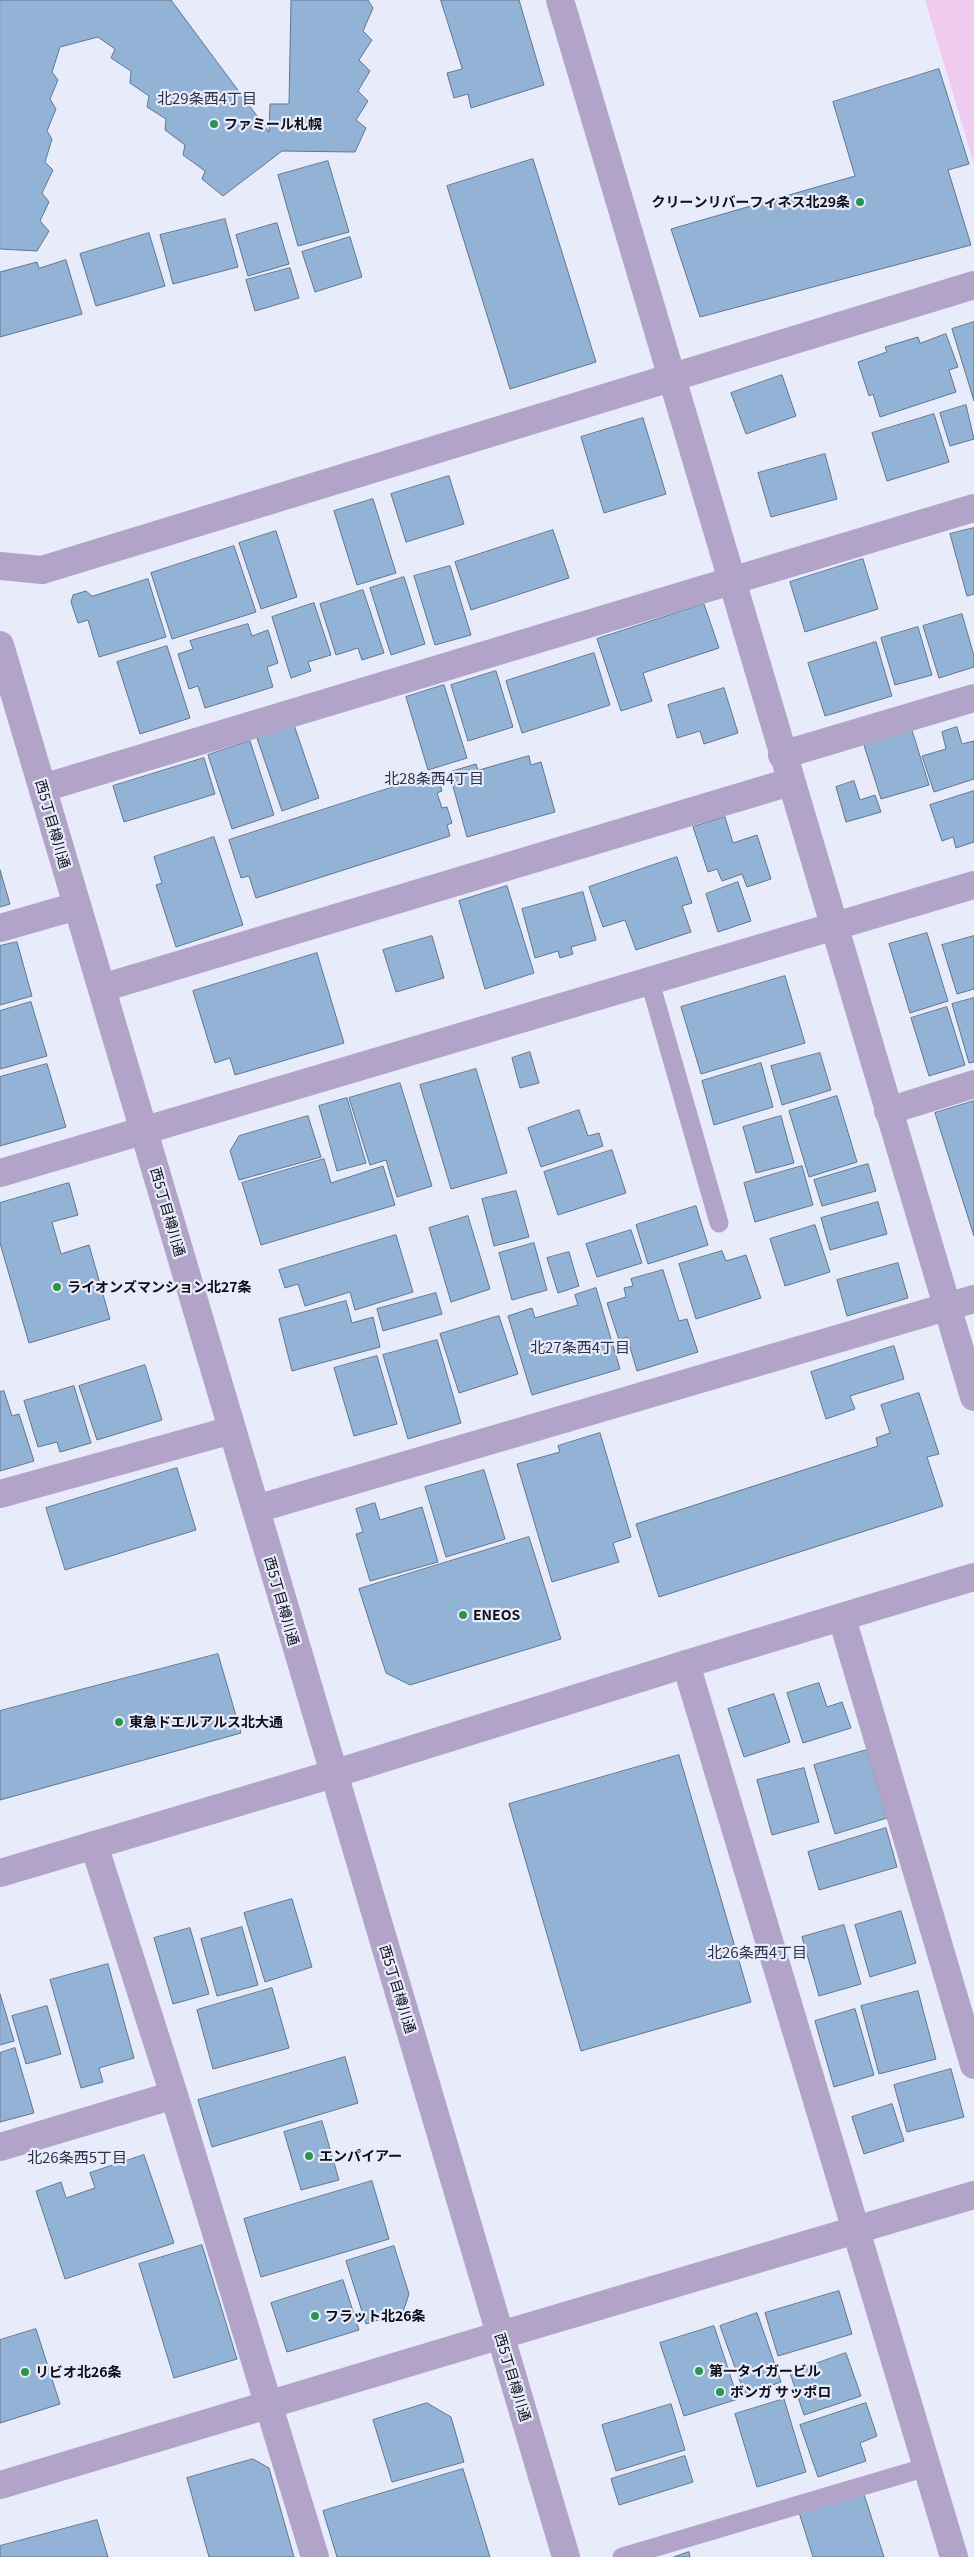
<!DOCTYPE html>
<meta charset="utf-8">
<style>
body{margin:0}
canvas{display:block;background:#e8ebf9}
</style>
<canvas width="974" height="2557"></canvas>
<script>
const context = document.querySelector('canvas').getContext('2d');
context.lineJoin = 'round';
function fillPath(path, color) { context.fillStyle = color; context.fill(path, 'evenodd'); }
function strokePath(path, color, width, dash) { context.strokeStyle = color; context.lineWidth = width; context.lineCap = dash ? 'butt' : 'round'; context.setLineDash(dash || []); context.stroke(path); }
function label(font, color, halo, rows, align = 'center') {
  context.font = font + ' Georgia,"Noto Sans JP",serif'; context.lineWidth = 4.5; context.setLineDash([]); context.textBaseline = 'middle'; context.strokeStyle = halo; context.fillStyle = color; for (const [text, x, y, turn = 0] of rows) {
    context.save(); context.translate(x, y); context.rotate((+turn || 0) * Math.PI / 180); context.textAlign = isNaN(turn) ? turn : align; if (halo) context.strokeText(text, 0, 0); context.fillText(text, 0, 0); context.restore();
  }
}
const green = new Path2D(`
 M925,0H974V164Z`);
const building = new Path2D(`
 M0,0H171L269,132L270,104H289L291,0H368L373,8L363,31L372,40L359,60L370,71L358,91L368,101L356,120L366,128L355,152L282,151L223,196L202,179L205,171L183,155L185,145L165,130L166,119L147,107L149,96L130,83L131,71L111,58L115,49L98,37L60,47L52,72L58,80L50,99L56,109L47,131L52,139L45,162L53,170L42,193L49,202L40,221L49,231L37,251L0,249Z
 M441,0H519L544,85L471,108L468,94L454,98L447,73L462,69Z
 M939,69L969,164L948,170L971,245L700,317L671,229L855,176L833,102Z
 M533,159L596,362L510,389L447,186Z
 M328,161L349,232L298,246L278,175Z
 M225,219L238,267L173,284L160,235Z
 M277,223L289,264L248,276L236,235Z
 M149,233L165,286L96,306L80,254Z
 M350,237L362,277L315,292L302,252Z
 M66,260L82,314L0,337V272L37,262L39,268Z
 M290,268L299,298L255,311L246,280Z
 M974,322V401L952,329Z
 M946,334L958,367L949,370L956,392L880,417L873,394L869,396L858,362L887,352L885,347L918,337L920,343Z
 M782,375L796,416L746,434L731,393Z
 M966,405L974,439L950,446L940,413Z
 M934,414L949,462L887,481L872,433Z
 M643,418L666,494L604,513L581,437Z
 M825,454L837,499L771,517L758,473Z
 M449,476L464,524L406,542L391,494Z
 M373,499L396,573L357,585L334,511Z
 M974,528V594L967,596L950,534Z
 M553,530L569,578L471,610L455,562Z
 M276,531L297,597L261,609L239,543Z
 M234,546L256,612L172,639L151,573Z
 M863,559L878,609L805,632L790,582Z
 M450,566L471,635L435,645L414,576Z
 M404,577L425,644L391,655L370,588Z
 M148,579L166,637L99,657L88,620L78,623L71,602L73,595L86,591L92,596Z
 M363,590L384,653L362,660L358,648L336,655L320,604Z
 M314,603L331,655L308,662L311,671L291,678L272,617Z
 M704,604L719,648L643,673L652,701L621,711L597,639Z
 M962,614L974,656V667L939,678L923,626Z
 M248,624L252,636L268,630L278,663L267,667L273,687L205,708L198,686L189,689L178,654L193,649L190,641Z
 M918,627L932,675L895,685L881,638Z
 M876,642L892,696L825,716L808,663Z
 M167,646L190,718L140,734L117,662Z
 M594,653L610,705L522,733L506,681Z
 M496,671L513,727L468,741L451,685Z
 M444,685L467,758L428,770L406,697Z
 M724,688L738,733L704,744L700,731L677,738L668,705Z
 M294,725L319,798L282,811L257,738Z
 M911,727L929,785L881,799L863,742Z
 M957,727L962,744L974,741V779L934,792L922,756L946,749L942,732Z
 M250,741L274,815L232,829L208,755Z
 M529,756L531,765L541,762L555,812L467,837L449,772L476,764L478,770Z
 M204,758L215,794L124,822L113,786Z
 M437,773L442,791L437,793L442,808L447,807L452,823L447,825L450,836L256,898L249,876L241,878L229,840Z
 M854,781L860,800L875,795L881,812L846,822L836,787Z
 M974,791V842L956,848L953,837L942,841L930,805Z
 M725,817L733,843L757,835L771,879L747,887L742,874L722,881L717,869L708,872L693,827Z
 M214,837L243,925L176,947L156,885L162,883L154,857Z
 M677,857L692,903L682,906L691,932L636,950L625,920L603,927L589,887Z
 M0,870L10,904L0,907Z
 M738,882L751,921L718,932L706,894Z
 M507,886L534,973L485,989L459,901Z
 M583,892L596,940L571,947L573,954L560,958L558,951L535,958L522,909Z
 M927,933L948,1001L910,1013L889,944Z
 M432,936L444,978L396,992L383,950Z
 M974,936V989L957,994L942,945Z
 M17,942L32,996L0,1005V946Z
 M317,953L344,1043L235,1075L230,1058L215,1063L193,991Z
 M785,976L805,1043L701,1074L681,1007Z
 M974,998V1062L969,1063L952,1004Z
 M31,1002L47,1056L0,1069V1011Z
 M947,1007L965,1065L929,1076L911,1018Z
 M530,1052L539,1083L520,1088L512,1058Z
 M820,1053L831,1090L782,1105L771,1066Z
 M761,1063L773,1107L714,1125L702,1081Z
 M47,1064L66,1127L0,1146V1077Z
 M476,1069L507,1173L451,1189L420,1085Z
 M400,1083L432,1186L397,1197L386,1160L370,1165L349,1098Z
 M837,1096L857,1162L809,1177L789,1111Z
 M347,1098L366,1163L337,1171L319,1106Z
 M974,1101V1236L935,1113Z
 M579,1110L588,1136L599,1133L603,1146L541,1167L528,1128Z
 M308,1116L321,1157L239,1180L230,1151L239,1136Z
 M781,1116L794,1163L756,1173L743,1127Z
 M612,1150L626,1193L558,1215L544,1172Z
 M324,1159L331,1183L383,1166L395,1205L261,1245L242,1183Z
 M868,1164L876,1191L822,1206L814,1180Z
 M802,1166L813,1205L755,1222L744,1183Z
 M69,1183L78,1215L52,1222L61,1254L89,1245L110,1319L29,1343L0,1243V1203Z
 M516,1191L529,1237L494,1246L482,1199Z
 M878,1202L887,1234L830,1250L821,1218Z
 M696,1206L708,1245L648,1264L636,1225Z
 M468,1216L490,1289L451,1302L429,1228Z
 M815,1225L830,1272L785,1286L770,1239Z
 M631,1230L642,1263L597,1277L586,1244Z
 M396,1235L413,1292L355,1310L350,1292L305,1306L298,1284L285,1288L279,1270Z
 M534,1243L547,1290L512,1300L499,1253Z
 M722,1251L726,1261L746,1255L761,1298L696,1319L679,1264Z
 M569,1252L579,1286L558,1293L547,1258Z
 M898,1263L908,1298L847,1316L837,1280Z
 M663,1270L679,1321L687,1319L698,1352L637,1371L627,1337L619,1340L607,1303L626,1297L624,1288L633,1286L631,1279Z
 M596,1288L620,1369L532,1395L508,1316L532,1308L535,1318L578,1305L575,1295Z
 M436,1293L442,1314L383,1331L377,1309Z
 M346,1301L352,1323L373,1317L380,1347L292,1371L279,1319Z
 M499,1316L518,1374L459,1393L440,1334Z
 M437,1340L461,1423L408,1439L383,1355Z
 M894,1346L904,1379L850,1396L855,1409L826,1419L811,1372Z
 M377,1356L397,1424L354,1436L334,1368Z
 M145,1365L162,1420L97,1440L79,1386Z
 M74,1386L91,1443L60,1452L57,1442L38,1447L24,1401Z
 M4,1391L12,1416L19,1414L34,1461L0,1471V1392Z
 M919,1393L939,1454L927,1457L943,1506L659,1597L636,1524L878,1446L876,1438L890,1433L881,1405Z
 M600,1433L631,1537L613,1543L619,1562L552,1582L517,1464L560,1452L558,1446Z
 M177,1468L196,1530L65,1570L46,1508Z
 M484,1470L505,1539L446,1557L425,1487Z
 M375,1503L380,1520L422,1507L438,1562L370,1581L356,1534L363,1532L356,1509Z
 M529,1537L561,1639L410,1685L386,1673L359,1589Z
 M218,1654L241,1733L0,1800V1711Z
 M819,1683L827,1707L842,1702L851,1728L803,1743L787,1693Z
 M774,1694L790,1742L744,1757L728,1709Z
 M867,1750L887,1818L835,1834L814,1765Z
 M679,1755L751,2002L581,2051L509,1804Z
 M804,1768L819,1822L772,1835L757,1780Z
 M886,1828L897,1867L819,1890L808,1852Z
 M292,1899L312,1967L265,1982L244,1913Z
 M901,1911L916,1963L870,1977L855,1925Z
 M844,1925L861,1984L819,1996L802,1937Z
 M242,1927L258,1985L217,1996L201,1939Z
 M190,1928L209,1994L173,2004L154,1938Z
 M108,1964L134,2058L99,2068L103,2082L81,2088L50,1980Z
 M272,1988L289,2048L213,2069L197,2010Z
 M918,1991L936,2059L879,2074L861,2006Z
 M0,1994L14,2041L0,2045Z
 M47,2006L61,2054L26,2064L12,2016Z
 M855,2009L874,2075L834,2087L815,2021Z
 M15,2048L34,2113L0,2122V2053Z
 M345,2057L358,2103L212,2147L198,2100Z
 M951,2069L964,2117L907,2132L894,2085Z
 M892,2104L904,2141L864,2154L852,2117Z
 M322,2121L339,2180L301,2190L284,2132Z
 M144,2155L174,2243L65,2279L36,2191L61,2182L66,2198L95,2188L90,2173Z
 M372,2181L389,2239L261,2277L244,2219Z
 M202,2245L237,2359L174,2378L139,2264Z
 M394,2246L409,2294L403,2312L366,2324L346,2261Z
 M343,2280L359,2330L287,2352L271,2303Z
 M839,2291L852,2334L778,2356L765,2313Z
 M757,2313L781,2382L745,2395L720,2326Z
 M714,2326L738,2399L684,2416L660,2343Z
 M36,2329L60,2404L0,2423V2340Z
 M846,2353L861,2396L804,2415L790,2373Z
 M784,2399L806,2472L757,2487L735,2414Z
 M427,2403L451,2417L464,2462L392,2482L373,2420Z
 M866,2403L877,2436L860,2443L866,2461L818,2477L800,2425Z
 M671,2404L685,2450L616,2471L602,2425Z
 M685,2456L693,2482L619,2505L611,2479Z
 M253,2459L269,2468L294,2557H209L187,2478Z
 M463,2469L490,2557H337L323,2511Z
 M862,2488L884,2557H813L798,2509Z
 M97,2520L108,2557H0V2546Z
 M689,2552L690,2557H674Z`);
const service = new Path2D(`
 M650,982L719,1223
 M622,2557L927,2467`);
const minor = new Path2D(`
 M0,566L42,570L974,285
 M782,755L974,698
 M43,788L974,508
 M0,928L77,906
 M102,988L790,782
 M888,1111L974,1084
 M0,1173L974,885
 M0,1494L232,1430
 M256,1509L974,1299
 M842,1618L974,2065
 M686,1664L954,2557
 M94,1845L174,2095L315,2557
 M0,2147L174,2095
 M0,2485L501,2335`);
const tertiary = new Path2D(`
 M560,0L974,1397
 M0,645L566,2557
 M0,1873L333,1774L686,1664L974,1577
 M501,2335L974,2195`);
const markers = [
 [214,124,5,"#2b954d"],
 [860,202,5,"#2b954d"],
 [57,1287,5,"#2b954d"],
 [463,1615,5,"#2b954d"],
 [119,1722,5,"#2b954d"],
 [309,2156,5,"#2b954d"],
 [315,2316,5,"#2b954d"],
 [699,2371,5,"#2b954d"],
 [25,2372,5,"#2b954d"],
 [720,2392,5,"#2b954d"]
];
const poiNames = [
 ["ファミール札幌",224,124],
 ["クリーンリバーフィネス北29条",850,202,"right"],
 ["ライオンズマンション北27条",67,1287],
 ["ENEOS",473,1615],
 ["東急ドエルアルス北大通",129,1722],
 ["エンパイアー",319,2156],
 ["フラット北26条",325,2316],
 ["第一タイガービル",709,2371],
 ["リビオ北26条",35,2372],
 ["ボンガ サッポロ",730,2392]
];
const streetNames = [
 ["西5丁目樽川通",53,824,74],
 ["西5丁目樽川通",168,1212,74],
 ["西5丁目樽川通",282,1601,74],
 ["西5丁目樽川通",398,1989,73],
 ["西5丁目樽川通",513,2377,73]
];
const neighbourhoodNames = [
 ["北29条西4丁目",207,98],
 ["北28条西4丁目",434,778],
 ["北27条西4丁目",580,1347],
 ["北26条西4丁目",757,1952],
 ["北26条西5丁目",77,2157]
];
fillPath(green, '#efccee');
fillPath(building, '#92b2d6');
strokePath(building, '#607790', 1);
strokePath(service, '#b2a4c9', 19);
strokePath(minor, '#b2a4c9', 28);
strokePath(tertiary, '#b2a4c9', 28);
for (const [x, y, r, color] of markers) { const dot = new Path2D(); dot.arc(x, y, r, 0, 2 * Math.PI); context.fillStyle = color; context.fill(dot); strokePath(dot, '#e8ebf9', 2); }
label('bold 14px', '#0c0d19', '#e8ebf9', poiNames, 'left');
label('14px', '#0c0d19', '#e8ebf9', streetNames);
label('15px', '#2d324c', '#e8ebf9', neighbourhoodNames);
</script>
